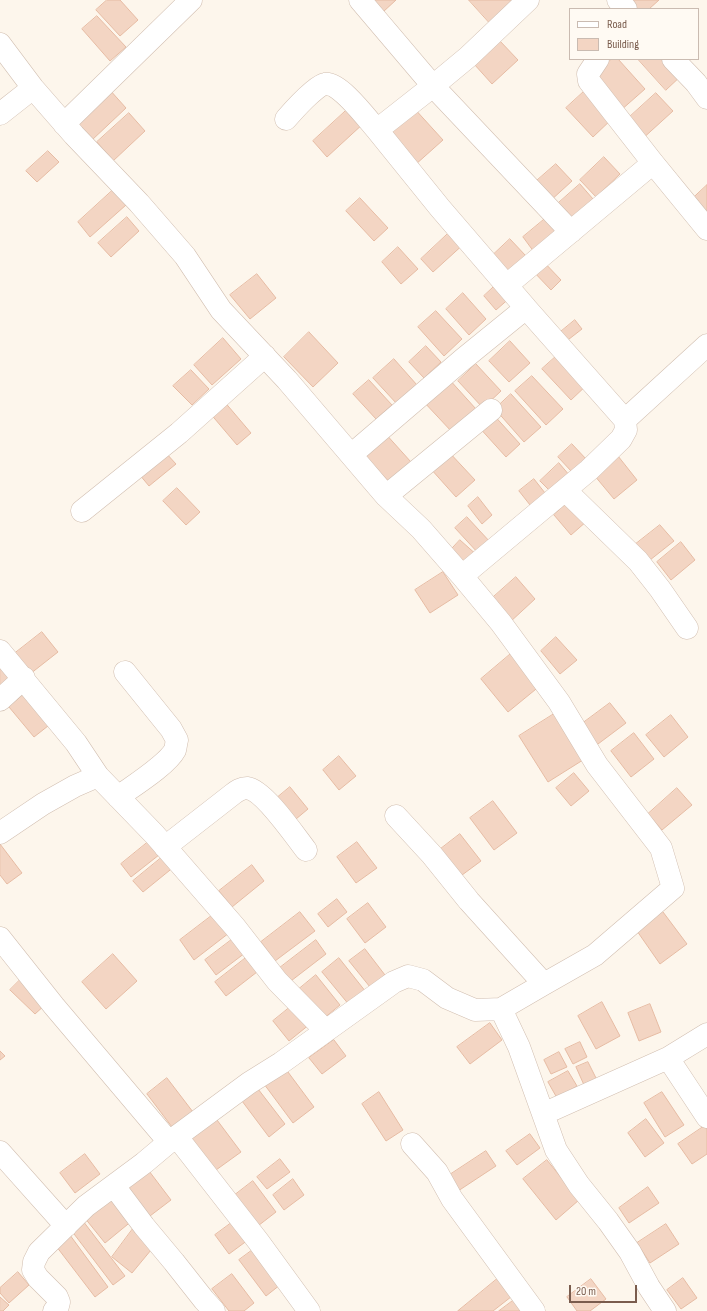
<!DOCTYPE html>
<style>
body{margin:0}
#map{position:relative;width:707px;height:1311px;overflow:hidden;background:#fdf6ec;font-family:"Sofia Sans Condensed",sans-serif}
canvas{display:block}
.legend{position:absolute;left:569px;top:8px;width:130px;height:52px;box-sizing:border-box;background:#fffaf3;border:1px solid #cabbb1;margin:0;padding:5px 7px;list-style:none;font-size:12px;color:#7a5c4d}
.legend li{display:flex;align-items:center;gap:8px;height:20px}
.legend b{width:20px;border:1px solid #cabbb1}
.scale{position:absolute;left:569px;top:1285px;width:68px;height:18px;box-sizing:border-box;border:2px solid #7a5c4d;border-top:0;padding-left:5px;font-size:12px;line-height:14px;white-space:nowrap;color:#7a5c4d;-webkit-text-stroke:3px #fffaf3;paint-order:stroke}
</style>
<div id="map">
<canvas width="707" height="1311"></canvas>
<ul class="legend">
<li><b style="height:5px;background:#fff"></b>Road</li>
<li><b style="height:11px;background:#f3d5c3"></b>Building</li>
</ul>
<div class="scale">20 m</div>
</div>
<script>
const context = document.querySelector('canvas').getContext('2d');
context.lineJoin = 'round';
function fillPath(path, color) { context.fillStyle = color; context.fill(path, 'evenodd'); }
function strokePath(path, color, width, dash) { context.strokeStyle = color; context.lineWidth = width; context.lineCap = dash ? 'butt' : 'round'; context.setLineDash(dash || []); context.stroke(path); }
const building = new Path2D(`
 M107,0H120L138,20L120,36L96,10Z
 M372,0H396L383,12Z
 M469,0H514L489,22Z
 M622,0H659L649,9H630Z
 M97,16L126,47L110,61L82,29Z
 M499,40L518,60L492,84L474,64Z
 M612,59H618L645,89L620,111L591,78Z
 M638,59H668L683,74L666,90Z
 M589,87L614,117L593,137L566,108Z
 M109,89L126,108L92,140L75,121Z
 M656,93L673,111L640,141L623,123Z
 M350,107L364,123L327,157L313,141Z
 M413,107L443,140L415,165L385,132Z
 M129,113L145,131L113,161L97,142Z
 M48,151L59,162L37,182L26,171Z
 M604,157L620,174L596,197L580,180Z
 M556,164L572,181L549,202L533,184Z
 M580,184L593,199L568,222L554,207Z
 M707,185V221L688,203Z
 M113,190L126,205L90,237L78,222Z
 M360,198L388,228L374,241L346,211Z
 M552,213L564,227L534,252L523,237Z
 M127,217L139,231L111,257L98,243Z
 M453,229L466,242L433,272L421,259Z
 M510,239L526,256L509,272L493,255Z
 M398,247L418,269L401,284L382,262Z
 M541,259L561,280L551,290L531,269Z
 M257,274L276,298L250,319L230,295Z
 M499,282L512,296L496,310L484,296Z
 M463,293L486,319L469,335L446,309Z
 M436,311L462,339L444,356L418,327Z
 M575,320L582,329L564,343L558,334Z
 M309,332L338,363L313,387L284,357Z
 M223,338L241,359L212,385L194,365Z
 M510,341L530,363L509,382L489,361Z
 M426,346L441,362L424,378L409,362Z
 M561,352L589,383L571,400L542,369Z
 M394,359L417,385L397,404L373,378Z
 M476,364L501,391L483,408L458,381Z
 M191,370L209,389L192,405L173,386Z
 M532,376L563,409L546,425L515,391Z
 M448,378L476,409L452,432L423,401Z
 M369,380L392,405L376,419L353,394Z
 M511,394L541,427L524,442L495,409Z
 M223,400L251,433L237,445L209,412Z
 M491,412L520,444L506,457L477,425Z
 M384,432L411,462L389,482L362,452Z
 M572,444L587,460L572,472L558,457Z
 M448,451L475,480L456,497L430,468Z
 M165,452L176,464L149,486L139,474Z
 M618,456L637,480L614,499L594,475Z
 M559,463L570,476L552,493L540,481Z
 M534,479L549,498L534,510L519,491Z
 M177,488L200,512L186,525L163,501Z
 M478,497L492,515L482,524L468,506Z
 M570,501L587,521L571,535L554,515Z
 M467,517L491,543L479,554L455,528Z
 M660,525L674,541L645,564L632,547Z
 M460,540L478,556L468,568L449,552Z
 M681,542L695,560L671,580L657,562Z
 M443,572L458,595L430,613L415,590Z
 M516,577L535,599L509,623L489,601Z
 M42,632L58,652L30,674L14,654Z
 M556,637L577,660L560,674L541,651Z
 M513,652L541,685L508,712L481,679Z
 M0,661L13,678L0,688Z
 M28,691L53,722L34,737L9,707Z
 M610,703L626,723L594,747L579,726Z
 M554,714L583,760L548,782L519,736Z
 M671,715L688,737L664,757L646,735Z
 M634,733L654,759L631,777L611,751Z
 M339,756L356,776L339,790L323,770Z
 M574,773L589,791L571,806L556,788Z
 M290,787L308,809L290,824L272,802Z
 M677,788L692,805L662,830L648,814Z
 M493,801L517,833L494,850L470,818Z
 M460,834L481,861L458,878L438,851Z
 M153,838L164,851L131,877L121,864Z
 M357,842L377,868L356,883L337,857Z
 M0,844L22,873L7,884L0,875Z
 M166,854L175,866L143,892L133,881Z
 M252,865L264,881L232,907L219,891Z
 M337,899L347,912L328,927L318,914Z
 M368,903L386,927L365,943L347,919Z
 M300,912L315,931L275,961L261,942Z
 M663,912L687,944L660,964L637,931Z
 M214,914L229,933L194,960L180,940Z
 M234,938L245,953L216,975L205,960Z
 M316,940L326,954L287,984L277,970Z
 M365,949L385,975L370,987L349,961Z
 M113,954L137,981L106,1009L82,982Z
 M247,957L257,972L226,996L215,982Z
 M339,958L366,992L350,1006L322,972Z
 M316,975L340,1005L323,1019L299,989Z
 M21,979L46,1004L35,1014L10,990Z
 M602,1002L620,1036L596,1049L578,1016Z
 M294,1004L310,1024L289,1041L273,1021Z
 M650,1004L661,1032L639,1041L628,1013Z
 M490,1023L502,1040L470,1064L457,1047Z
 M334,1040L346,1056L322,1074L309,1058Z
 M580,1042L587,1057L573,1064L565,1049Z
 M0,1051L5,1056L0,1060Z
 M559,1052L567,1067L551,1074L544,1060Z
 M588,1062L597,1080L584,1085L576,1067Z
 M285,1068L314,1107L293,1123L264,1084Z
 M568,1071L577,1086L557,1098L548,1082Z
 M167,1078L193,1112L172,1127L147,1094Z
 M255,1085L285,1124L269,1137L239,1097Z
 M379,1092L403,1130L386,1141L362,1104Z
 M662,1092L684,1125L665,1137L644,1103Z
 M646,1119L664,1143L645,1157L628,1133Z
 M217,1120L241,1152L216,1170L192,1139Z
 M706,1125L707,1127V1154L692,1164L678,1144Z
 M530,1134L540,1148L517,1165L506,1151Z
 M486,1151L496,1166L455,1193L445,1178Z
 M85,1154L100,1174L75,1193L60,1173Z
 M280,1159L290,1172L267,1189L257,1177Z
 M547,1160L579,1200L556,1220L523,1179Z
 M146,1167L171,1200L146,1219L122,1187Z
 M293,1179L304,1195L284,1210L273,1195Z
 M253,1181L276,1212L254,1229L231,1198Z
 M648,1187L659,1203L629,1223L619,1208Z
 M111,1195L133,1220L105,1243L84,1217Z
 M83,1221L125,1276L113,1285L71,1230Z
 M234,1221L248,1240L229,1254L215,1235Z
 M666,1224L679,1244L650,1263L637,1243Z
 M135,1226L156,1244L132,1273L112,1257Z
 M67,1231L108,1287L95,1297L53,1242Z
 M258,1246L285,1281L266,1296L239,1260Z
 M18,1272L29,1285L9,1303L0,1293V1288Z
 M232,1274L254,1303L244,1311H229L212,1289Z
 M502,1275L516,1293L493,1311H458Z
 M683,1278L697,1298L681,1309L667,1290Z
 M591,1279L606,1299L590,1311H577L567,1297Z
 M0,1297L9,1305L3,1311H0Z
 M518,1297L529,1311H499Z`);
const minor = new Path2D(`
 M528,0L468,57L433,86L571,232
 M618,0L626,9
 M0,44L33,88L74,135L139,203L185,256L221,310L287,380L386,496L421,529L462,576L501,623L559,702L597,765L661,848L673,888L595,955L544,984L501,1009
 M598,59L588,74L589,81L653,163L707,229
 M673,59L696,83L707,98
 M0,114L33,88
 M286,119C293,111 316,85 325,84C339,81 368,120 377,130
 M64,124L191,0
 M507,285L653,163
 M625,420L707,345
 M351,455L462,360L526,308L440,208L377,130L433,86L360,0
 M565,490L638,561L660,589L687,628
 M386,496L491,410
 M82,511L179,433L265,356
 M462,576L589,470L621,439L626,430L625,420L526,308
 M0,651L76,743L98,776L155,835L235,927L277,981L326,1031
 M0,700L24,678
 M118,797C133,786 167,765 175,750C176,747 176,743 177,740L171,729L125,672
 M396,816L432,855L469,901L544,984
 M0,833L43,804L75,786L98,776
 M165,847L233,794C237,791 241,788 247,788C264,790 295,836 306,850
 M0,938L54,1006L169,1142
 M668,1058L707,1117
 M543,1114L668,1058L707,1034
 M177,1137L258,1241L309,1311
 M412,1144L437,1172L452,1199L534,1311
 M0,1152L66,1226
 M114,1186L144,1226L174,1262L204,1300L214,1311
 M54,1311L58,1306L59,1302L57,1297L38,1278L33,1270L34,1262L39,1252L86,1206L144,1163L169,1142L249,1083L281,1063L394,982L408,976L423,980L447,998L475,1010L501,1009L519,1047L556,1150L579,1185L608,1221L630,1252L649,1287L665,1311`);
fillPath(building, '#f3d5c3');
strokePath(building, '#e6bba3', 1);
strokePath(minor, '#d1beb0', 23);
strokePath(minor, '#fff', 22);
</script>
